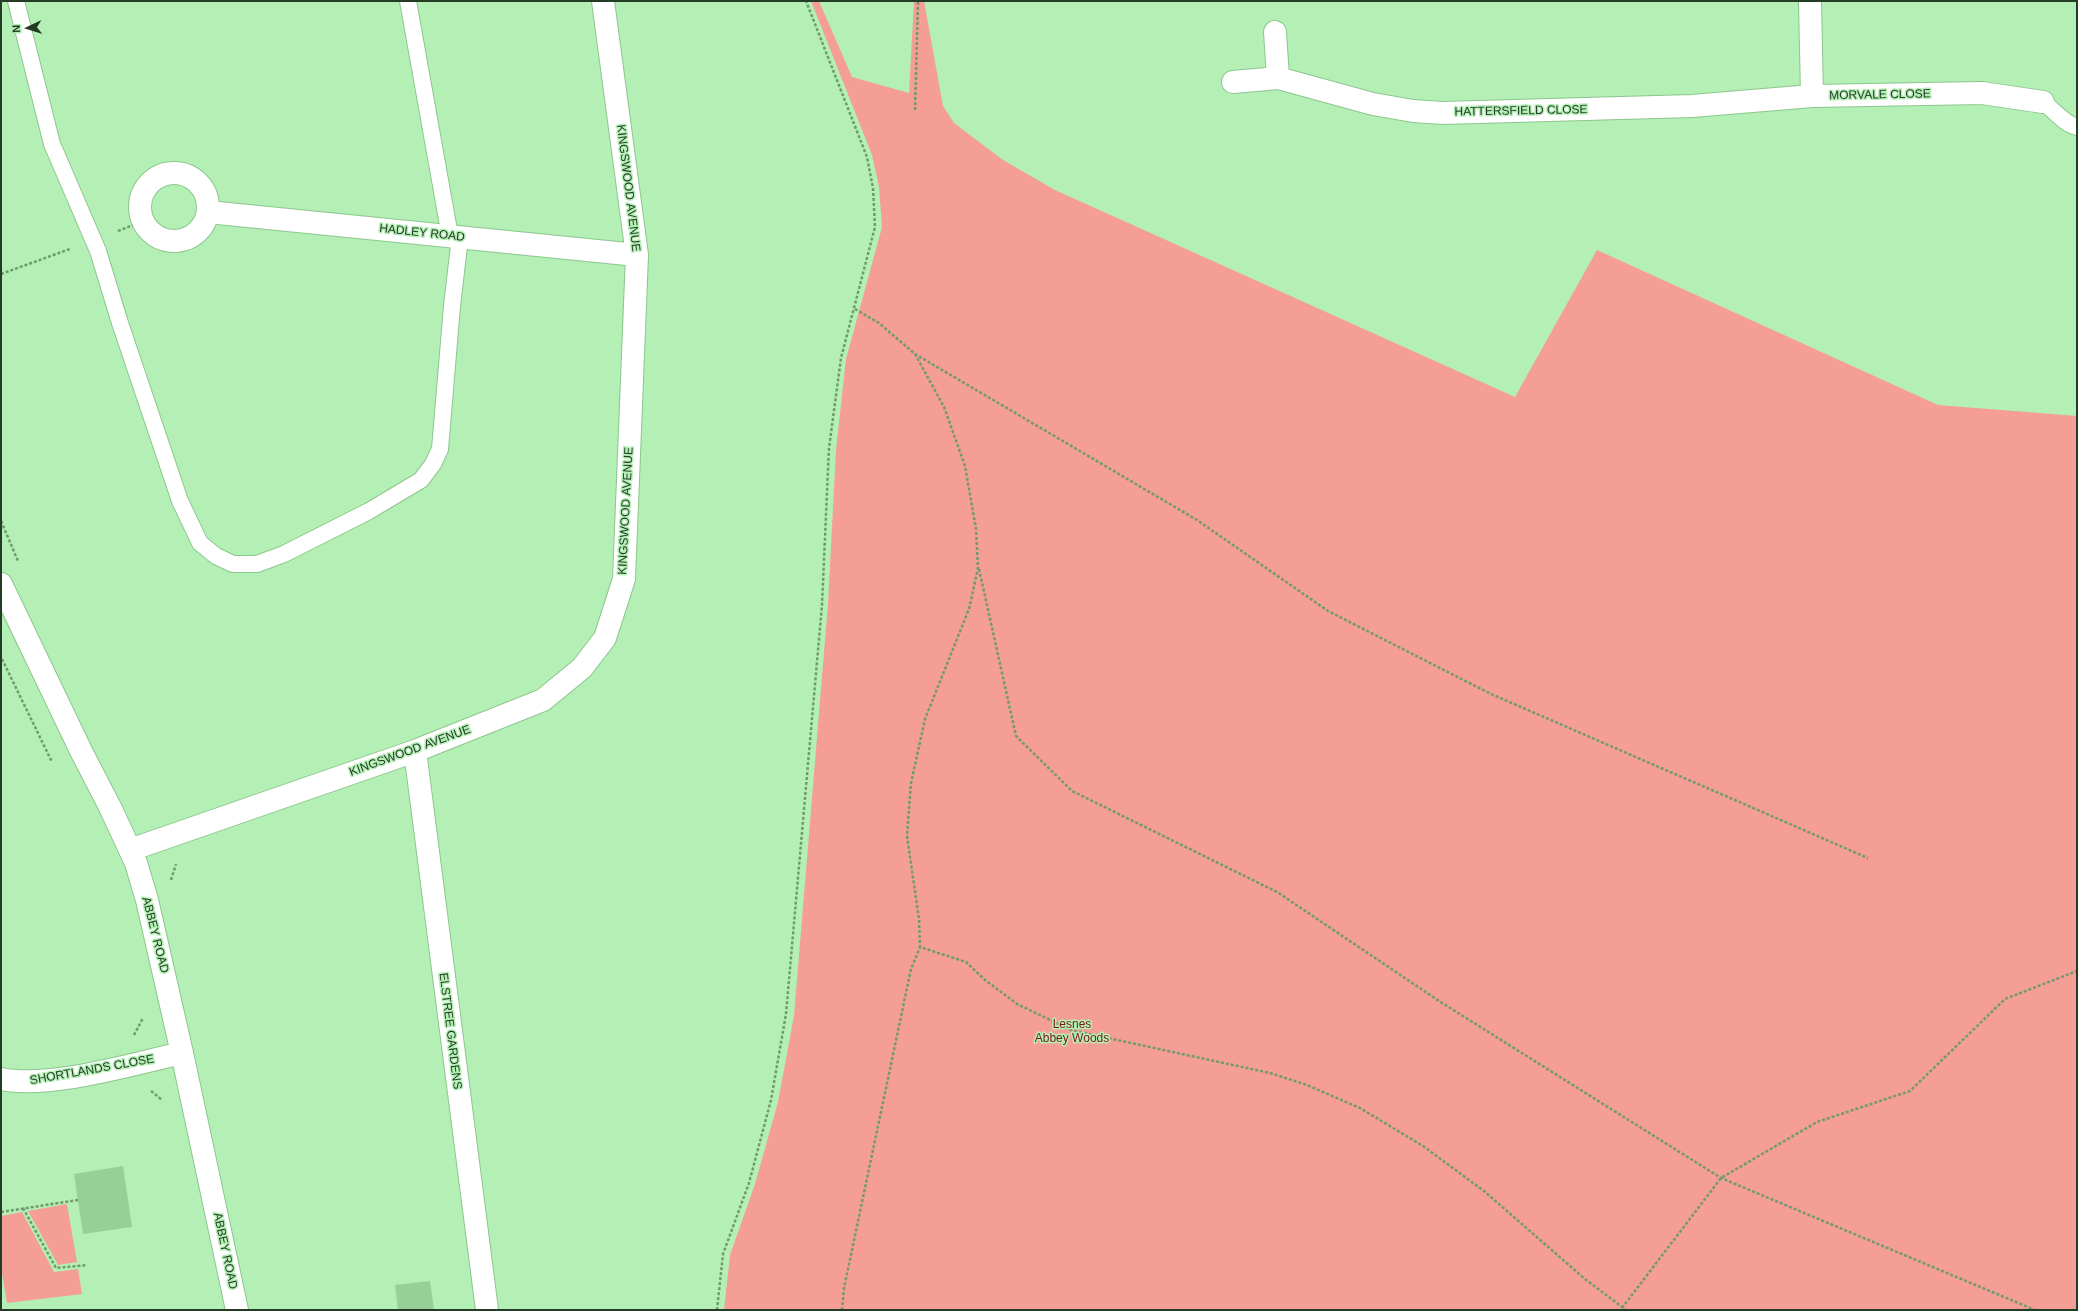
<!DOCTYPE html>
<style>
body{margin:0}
#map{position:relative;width:2078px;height:1311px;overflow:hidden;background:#b4efb5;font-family:Helvetica,sans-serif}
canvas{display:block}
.frame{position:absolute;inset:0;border:2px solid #243c25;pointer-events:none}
.north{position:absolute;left:8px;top:8px;width:40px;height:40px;-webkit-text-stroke:3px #b4efb5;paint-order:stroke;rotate:266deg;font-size:11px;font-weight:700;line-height:16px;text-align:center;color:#243c25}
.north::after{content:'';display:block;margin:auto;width:14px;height:18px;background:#243c25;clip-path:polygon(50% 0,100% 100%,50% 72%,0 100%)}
</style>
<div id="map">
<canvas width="2078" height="1311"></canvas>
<div class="frame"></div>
<div class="north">N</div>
</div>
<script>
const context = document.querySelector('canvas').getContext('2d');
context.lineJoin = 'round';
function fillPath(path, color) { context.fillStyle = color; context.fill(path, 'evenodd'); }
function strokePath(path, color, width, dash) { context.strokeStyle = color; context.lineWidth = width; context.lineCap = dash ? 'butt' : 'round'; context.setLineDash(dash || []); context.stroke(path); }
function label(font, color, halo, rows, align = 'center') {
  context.font = font + ' Helvetica,sans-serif'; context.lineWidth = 3; context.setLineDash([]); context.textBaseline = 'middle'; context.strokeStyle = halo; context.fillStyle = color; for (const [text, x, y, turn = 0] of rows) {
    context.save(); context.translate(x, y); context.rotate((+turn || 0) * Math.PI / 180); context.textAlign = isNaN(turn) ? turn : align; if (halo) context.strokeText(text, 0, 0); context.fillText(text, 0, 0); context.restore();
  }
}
const green = new Path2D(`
 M811,1H819L852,77L909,93L914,1H924L943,106L954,123L1003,160L1055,190L1515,397L1597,250L1938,405L2077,416V1310H724L730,1255L755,1184L778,1102L794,1016L828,604L836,450L846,359L882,227L879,187L872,155Z
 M67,1204L77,1262L58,1265L28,1211Z
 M22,1212L54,1272L78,1269L82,1294L7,1303L1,1268V1216Z`);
const building = new Path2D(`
 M123,1166L132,1227L83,1234L74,1174Z
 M430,1281L434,1310H398L395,1285Z`);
const path = new Path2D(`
 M915,110L918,1
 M118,231L143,221
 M1,274L70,249
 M855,309L879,323L915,354L1197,520L1328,611L1491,694L1868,858
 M915,354L944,407L965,466L976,529L978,568L969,609L925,719L911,783L907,836L919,919L920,947L966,962L985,980L1017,1004L1071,1030L1270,1073L1307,1085L1360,1108L1423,1146L1484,1191L1585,1279L1626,1310
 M1,521L18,561
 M979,569L1016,736L1072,791L1277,892L1439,1001L1721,1178L2035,1310
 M2,659L52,762
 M171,880L176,864
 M134,1035L143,1018
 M151,1091L162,1100
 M23,1208L56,1268L87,1265
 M1,1212L78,1200
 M1622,1308L1721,1178L1817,1122L1910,1091L2005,999L2077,971
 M717,1310L723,1254L749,1183L771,1100L786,1014L822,605L829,448L841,358L875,227L873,188L867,157L806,1
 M842,1310L844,1288L911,969L920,947`);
const service = new Path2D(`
 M16,1L52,144L98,251L120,323L180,501L200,543L216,556L233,564H257L284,554L369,511L421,480L433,464L440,449L452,306L460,237
 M408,1L450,236
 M2043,102C2054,110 2064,124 2077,127`);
const minor = new Path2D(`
 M1810,1L1812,96L1982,93L2043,102
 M1275,32L1278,78
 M1233,82L1278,78L1373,104L1413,111L1443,113L1692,106L1812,96
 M140 207a34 34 0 1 1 68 0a34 34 0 1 1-68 0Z
 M208,212L637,255
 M415,751L487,1310
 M130,850L415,751L543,700L582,668L605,638L624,579L637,255L603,1
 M1,1079C50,1089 132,1064 182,1053`);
const secondary = new Path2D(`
 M1,584L82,753L110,807L136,863L147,900L182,1053L237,1310`);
const streetNames = [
 ["MORVALE CLOSE",1880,95,-1],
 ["HATTERSFIELD CLOSE",1521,111,-1],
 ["KINGSWOOD AVENUE",628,188,83],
 ["HADLEY ROAD",422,233,6],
 ["KINGSWOOD AVENUE",626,511,-87],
 ["KINGSWOOD AVENUE",410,751,-20],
 ["ABBEY ROAD",155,935,76],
 ["ELSTREE GARDENS",450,1031,83],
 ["SHORTLANDS CLOSE",92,1070,-10],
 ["ABBEY ROAD",225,1251,78]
];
const parkNames = [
 ["Lesnes",1072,1025],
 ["Abbey Woods",1072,1039]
];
fillPath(green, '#f59e96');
fillPath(building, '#96d098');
strokePath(service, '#8dc68e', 18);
strokePath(minor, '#8dc68e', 24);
strokePath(secondary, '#8dc68e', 24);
strokePath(path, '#709a71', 2.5, [3, 2]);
strokePath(service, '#fff', 16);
strokePath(minor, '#fff', 22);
strokePath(secondary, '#fff', 22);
label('12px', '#243c25', '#b4efb5', streetNames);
label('12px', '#78171a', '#b4efb5', parkNames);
</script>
